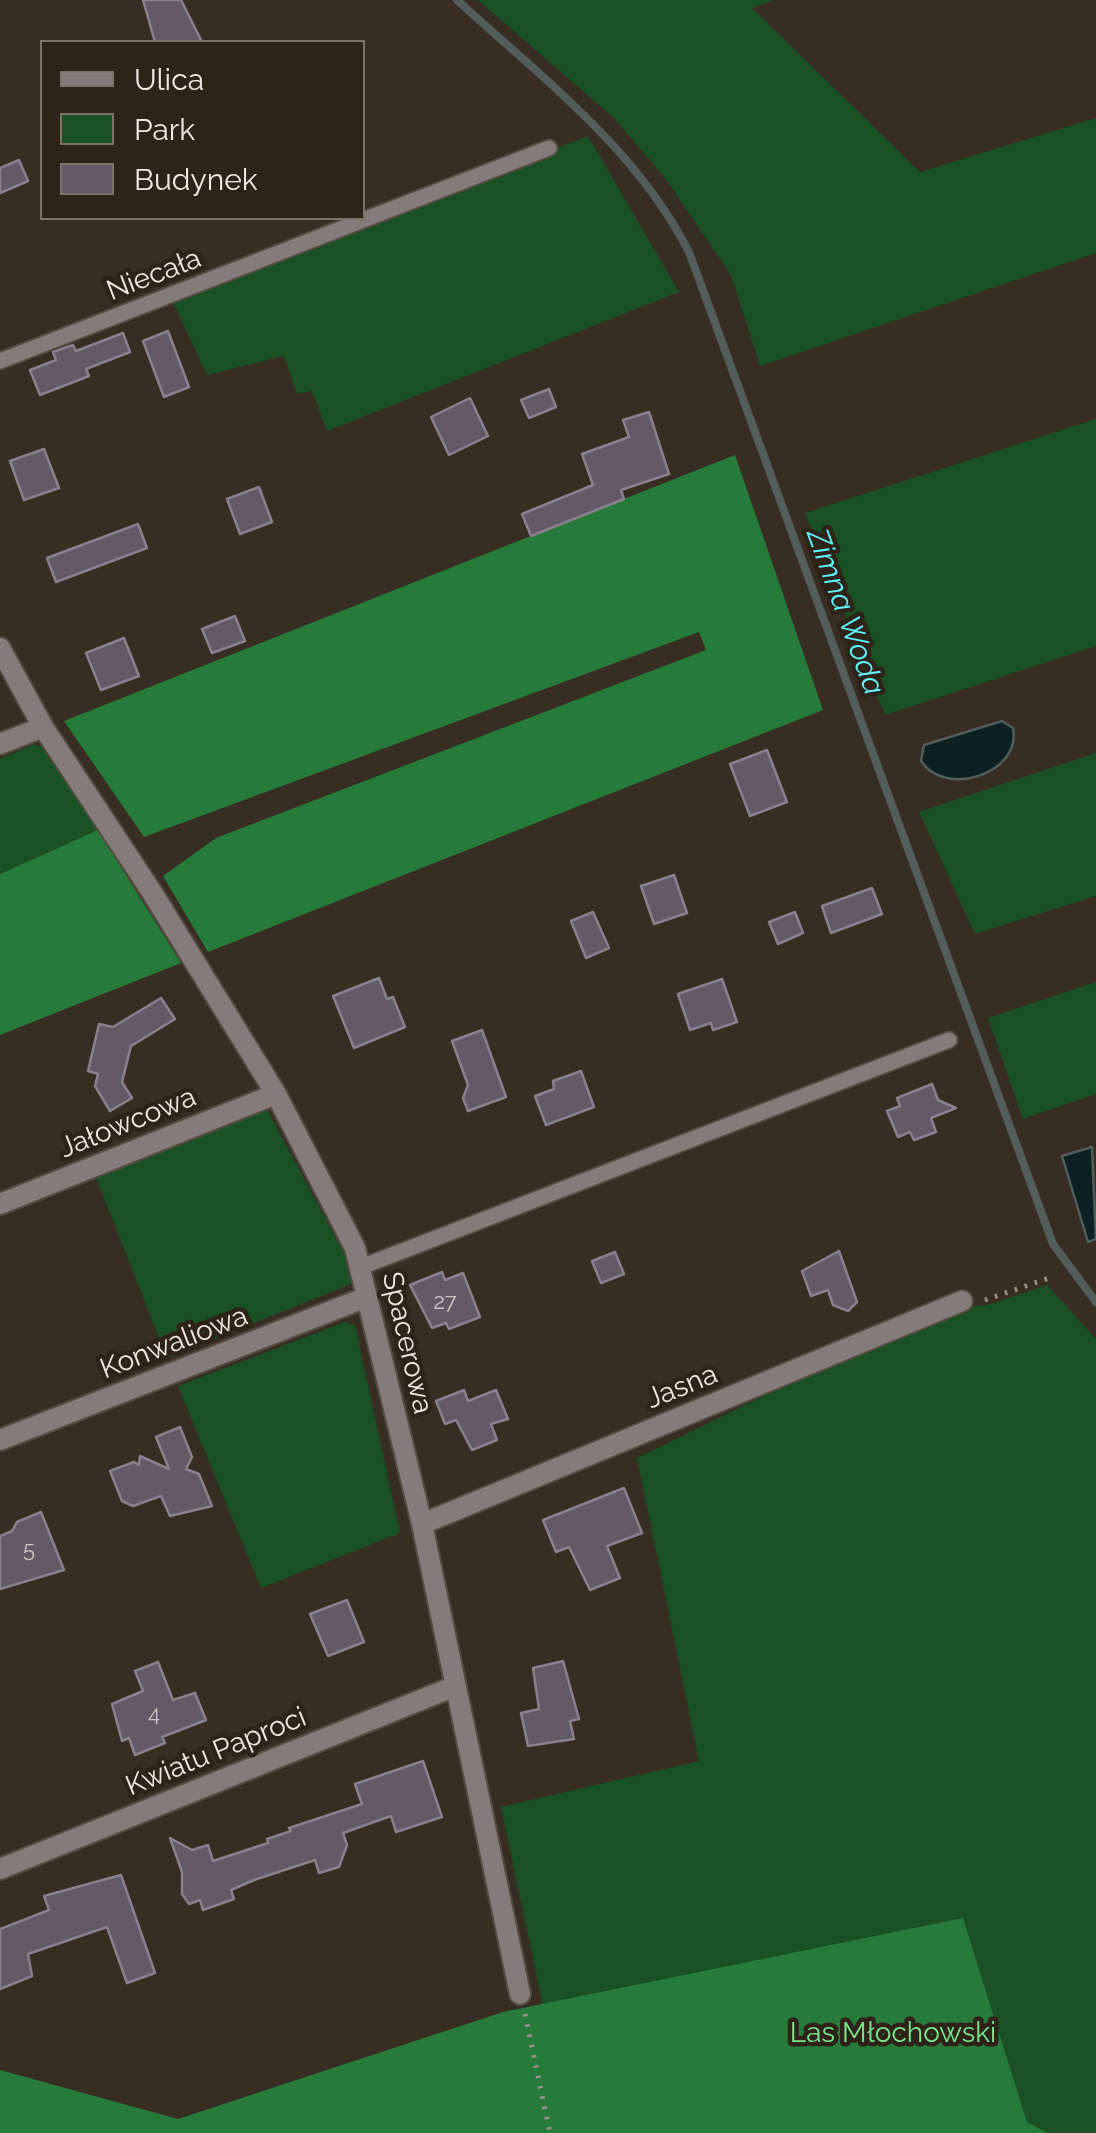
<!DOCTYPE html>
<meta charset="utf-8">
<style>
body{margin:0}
#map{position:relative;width:1096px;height:2133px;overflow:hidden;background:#372d23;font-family:Raleway,sans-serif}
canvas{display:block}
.legend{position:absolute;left:40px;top:40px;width:325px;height:180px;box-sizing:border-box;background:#2d2319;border:2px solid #7b726a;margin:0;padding:12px 18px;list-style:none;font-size:30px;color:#f0e9e3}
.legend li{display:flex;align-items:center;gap:20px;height:50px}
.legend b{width:50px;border:2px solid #7b726a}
</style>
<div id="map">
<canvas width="1096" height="2133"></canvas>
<ul class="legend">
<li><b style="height:12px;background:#847c7b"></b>Ulica</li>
<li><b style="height:28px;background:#195125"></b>Park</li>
<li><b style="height:28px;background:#625a67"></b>Budynek</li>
</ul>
</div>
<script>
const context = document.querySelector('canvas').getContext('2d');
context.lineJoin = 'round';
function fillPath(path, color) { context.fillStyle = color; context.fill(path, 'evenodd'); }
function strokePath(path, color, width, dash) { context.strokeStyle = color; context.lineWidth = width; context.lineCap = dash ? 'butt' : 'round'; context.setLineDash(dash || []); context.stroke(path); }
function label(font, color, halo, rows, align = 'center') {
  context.font = font + ' Raleway,sans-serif'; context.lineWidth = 9; context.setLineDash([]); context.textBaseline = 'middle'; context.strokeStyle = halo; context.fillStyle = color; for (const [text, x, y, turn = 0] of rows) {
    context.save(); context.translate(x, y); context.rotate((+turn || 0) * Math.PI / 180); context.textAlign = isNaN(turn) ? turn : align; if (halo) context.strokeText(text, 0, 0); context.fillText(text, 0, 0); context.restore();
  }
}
const green = new Path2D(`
 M478,0H774L752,8L920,172L1096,118V253L760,366L731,275L665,178L614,118Z
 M588,136L679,292L327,431L312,391L297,394L284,356L207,375L173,302Z
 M1096,419V646L885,715L805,513Z
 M32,745L47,747L98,830L0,874V759Z
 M1096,753V896L975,934L919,812Z
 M1096,982V1094L1023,1119L988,1018Z
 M267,1109L346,1257L351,1284L167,1358L95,1175Z
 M1047,1285L1096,1339V2133H1048L1027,2122L963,1918L543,2006L501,1807L699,1761L637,1458L798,1379L965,1307L988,1305Z
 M345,1322L355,1325L400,1533L261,1588L178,1386Z`);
const forest = new Path2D(`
 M735,455L823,710L208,952L163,876L216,838L706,650L699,632L144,837L64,721Z
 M98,830L181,963L0,1035V874Z
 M963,1918L1027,2122L1048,2133H0V2070L178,2119L503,2012Z`);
const water = new Path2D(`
 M1002,721L1013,728C1022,774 945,798 921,761L924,745Z
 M1092,1147L1096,1239L1088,1242L1062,1156Z`);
const stream = new Path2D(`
 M457,0C542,78 636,148 689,252L1053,1244L1096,1302`);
const building = new Path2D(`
 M143,0H181L202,42H155Z
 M19,160L28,181L0,193V168Z
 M168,331L189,387L164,397L143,341Z
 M123,333L130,352L86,369L89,376L40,395L30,370L56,360L53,352L73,345L76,351Z
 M549,389L556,407L529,418L521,400Z
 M470,398L488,436L449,455L431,417Z
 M649,412L669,474L621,490L624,499L531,536L522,514L593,485L582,454L629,437L623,420Z
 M44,449L59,488L24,500L10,461Z
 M259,487L272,522L240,534L227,499Z
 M138,524L147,548L56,582L47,558Z
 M235,616L245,641L212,653L202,629Z
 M124,638L139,676L101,690L86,653Z
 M767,750L787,802L750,816L730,764Z
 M674,875L687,913L654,924L641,886Z
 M872,888L882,914L831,933L822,906Z
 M593,912L609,948L586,958L571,921Z
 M795,912L803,933L778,944L769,922Z
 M379,978L387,999L393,997L405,1027L354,1048L333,996Z
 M722,979L737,1022L713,1030L711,1023L690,1030L678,994Z
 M161,998L175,1019L131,1046L122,1082L132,1098L110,1111L95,1086L98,1074L88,1071L99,1024L113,1027Z
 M482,1030L506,1097L468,1111L463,1098L468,1085L452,1041Z
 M581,1071L594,1107L546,1125L535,1096L554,1089L553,1081Z
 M932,1084L938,1100L956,1108L931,1118L936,1132L914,1140L910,1132L898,1137L887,1111L900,1106L897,1098Z
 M839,1251L857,1302L848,1311L833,1305L828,1290L811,1296L802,1271Z
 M615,1252L624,1274L601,1283L592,1261Z
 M442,1272L445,1280L463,1273L480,1317L449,1329L446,1323L432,1328L410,1285Z
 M464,1390L468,1401L496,1390L508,1419L491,1424L497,1440L472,1450L456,1420L445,1424L436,1401Z
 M180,1427L192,1457L186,1469L199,1474L212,1506L170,1516L161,1496L133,1506L122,1501L110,1471L134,1462L139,1465L140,1456L169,1469L156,1437Z
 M624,1488L642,1533L607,1546L620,1578L590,1590L569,1547L556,1552L543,1520Z
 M41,1512L64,1570L0,1589V1536L12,1531L17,1522Z
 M347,1600L364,1642L328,1656L310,1614Z
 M563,1661L579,1719L570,1721L574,1739L528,1746L521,1713L539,1709L533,1668Z
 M158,1662L173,1700L195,1693L206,1720L162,1737L165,1743L135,1755L129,1738L122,1741L112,1704L143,1691L135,1671Z
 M423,1761L442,1817L396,1832L391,1816L343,1833L347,1845L339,1867L319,1873L315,1860L254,1880L231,1890L234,1899L203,1910L200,1900L189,1904L182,1894V1872L170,1838L192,1850L208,1845L213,1861L268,1843L267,1839L291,1831L289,1828L362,1804L355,1784Z
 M121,1875L155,1973L127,1983L107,1927L28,1954L32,1976L0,1989V1929L49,1910L44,1896Z`);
const path = new Path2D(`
 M985,1300L1052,1277
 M525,2014L550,2133`);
const service = new Path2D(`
 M0,361L549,148
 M361,1267L949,1040`);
const minor = new Path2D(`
 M0,648L43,727L153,894L276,1094L355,1248L422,1524L520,1994
 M0,744L43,727
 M0,1204L276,1094
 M0,1440L367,1297
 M422,1524L962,1301
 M0,1869L453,1687`);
const numberNames = [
 ["27",445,1302],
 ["5",29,1550],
 ["4",154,1714]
];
const streetNames = [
 ["Niecała",154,275,-21],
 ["Jałowcowa",128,1123,-22],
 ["Konwaliowa",174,1343,-21],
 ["Spacerowa",407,1343,77],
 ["Jasna",682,1387,-22],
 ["Kwiatu Paproci",216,1752,-22]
];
const parkNames = [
 ["Las Młochowski",893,2034]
];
const waterNames = [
 ["Zimna Woda",845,612,70]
];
fillPath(green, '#195125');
fillPath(forest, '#277b3a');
fillPath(water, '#0e2122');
strokePath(water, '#525d5c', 2.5);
strokePath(stream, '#525d5c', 8);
fillPath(building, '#625a67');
strokePath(building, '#89818e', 2.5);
strokePath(service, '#554b42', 19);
strokePath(minor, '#554b42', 24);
strokePath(path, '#9c948c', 5, [2.5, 8]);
strokePath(service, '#847c7b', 15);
strokePath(minor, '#847c7b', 20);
label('22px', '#ccc5c4', null, numberNames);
label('28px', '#f0e9e3', '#2d2319', streetNames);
label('28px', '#7be58b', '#2d2319', parkNames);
label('italic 30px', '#5ff6fc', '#2d2319', waterNames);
</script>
